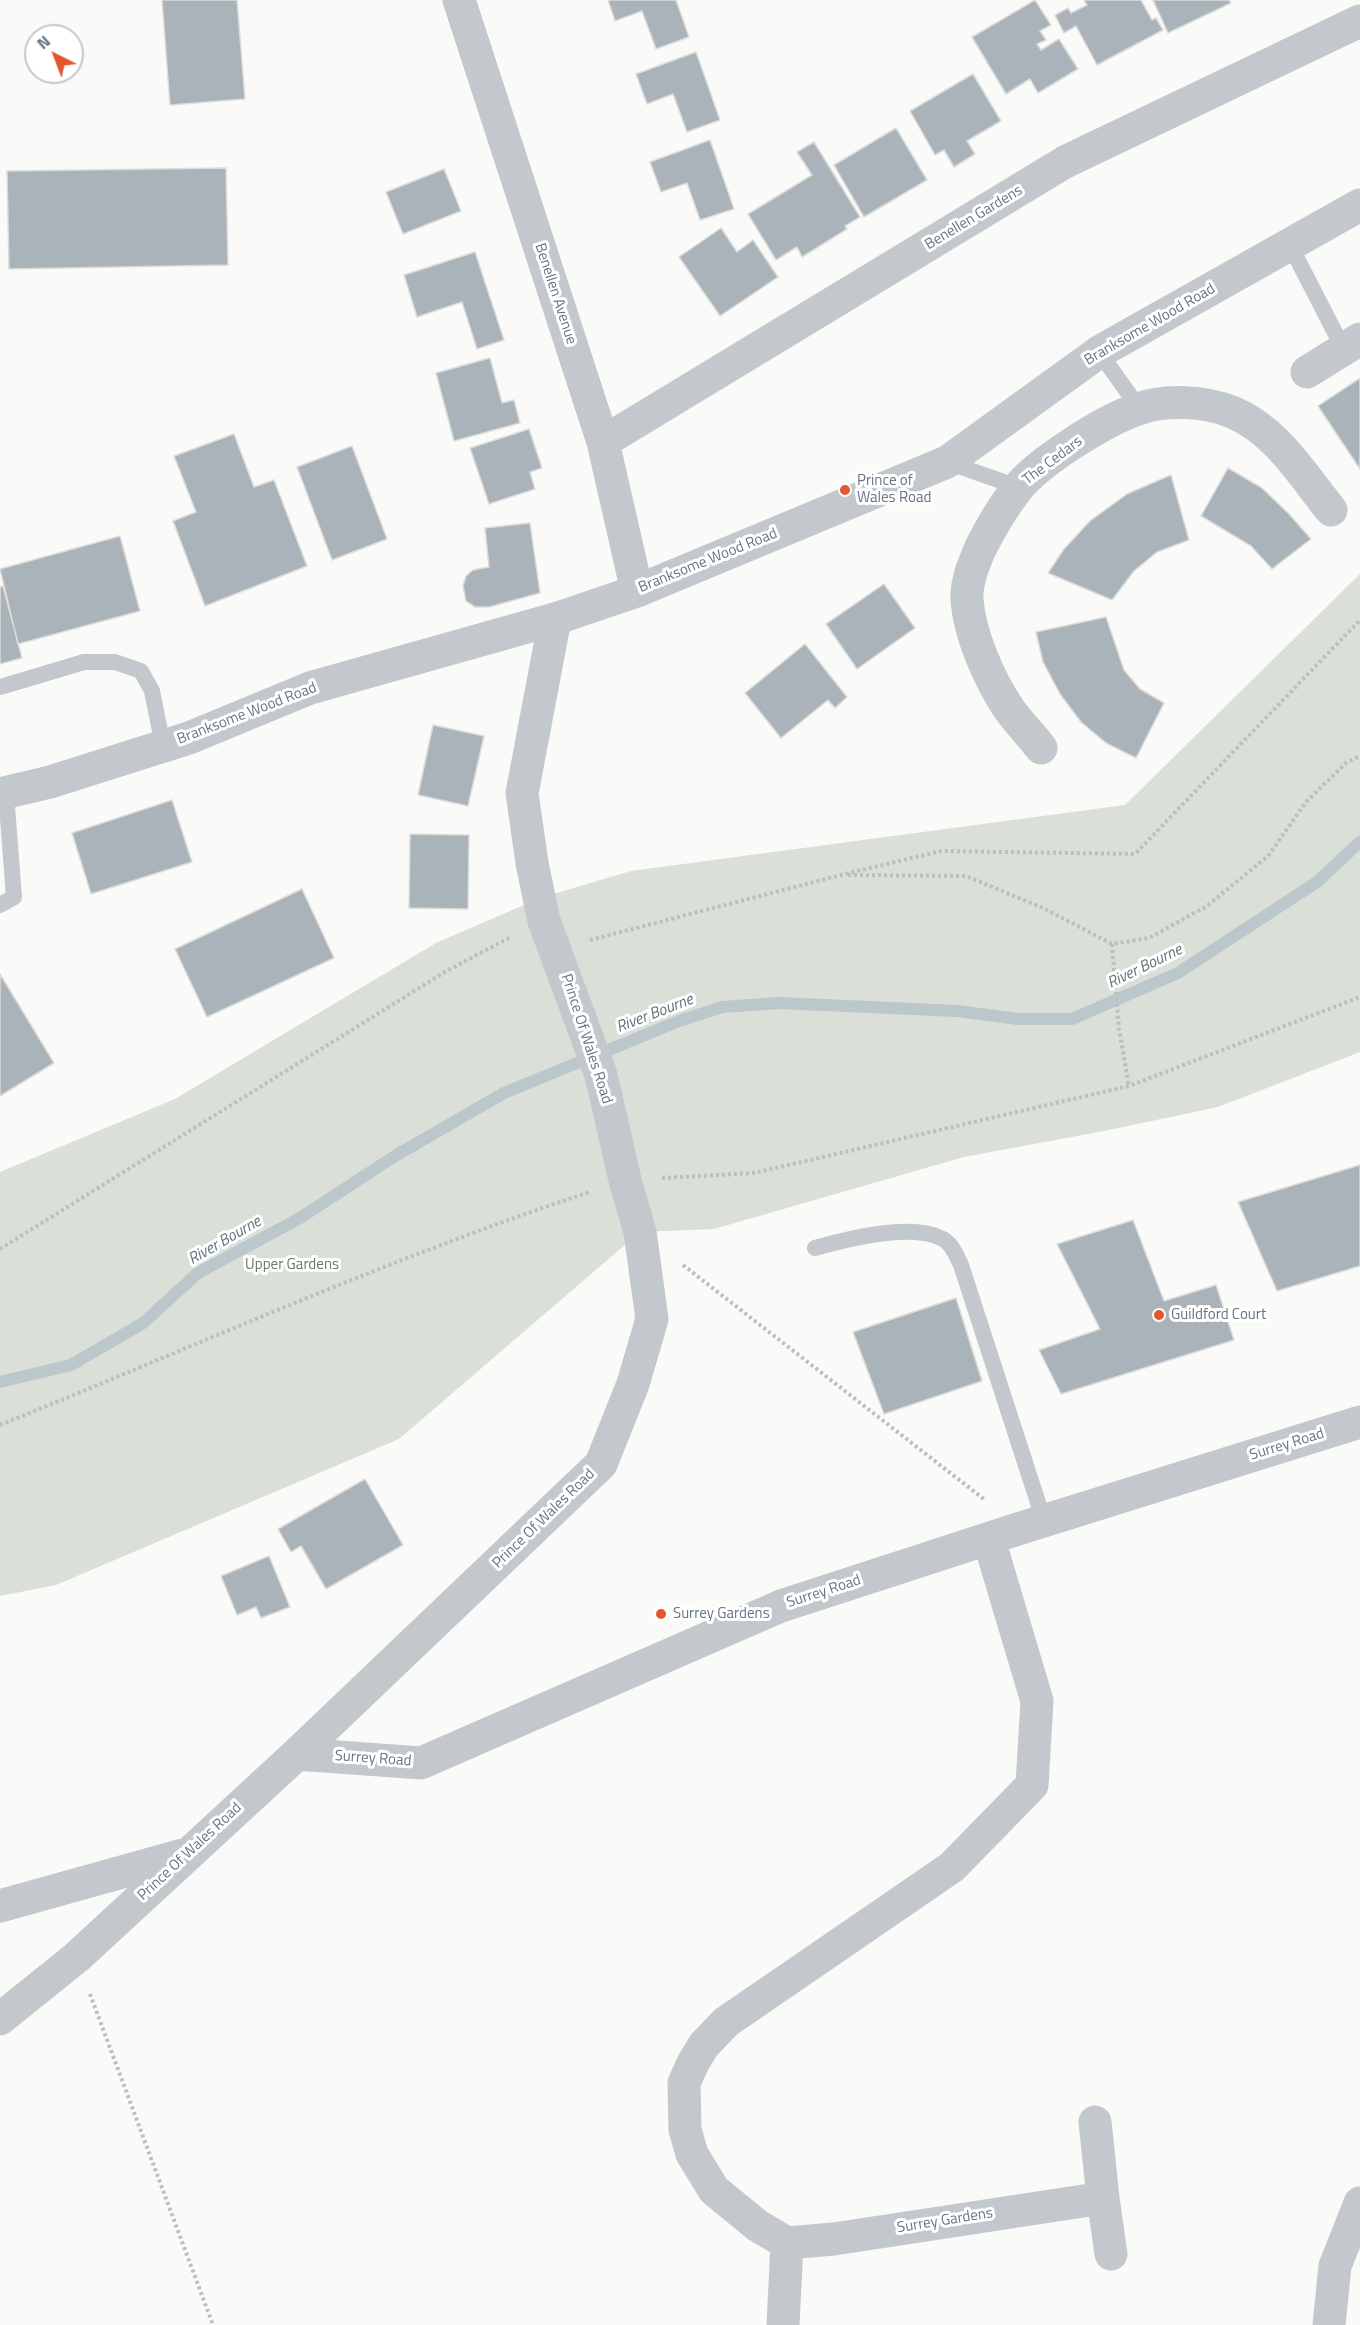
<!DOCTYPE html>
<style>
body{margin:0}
#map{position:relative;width:1360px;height:2325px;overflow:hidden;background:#fafaf8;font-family:"Titillium Web",sans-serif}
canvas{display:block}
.north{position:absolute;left:24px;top:24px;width:60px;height:60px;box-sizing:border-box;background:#fff;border:2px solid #c1c8cd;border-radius:50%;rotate:318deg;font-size:16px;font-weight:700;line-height:24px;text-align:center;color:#657683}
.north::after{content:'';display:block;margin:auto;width:21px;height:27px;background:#e4572e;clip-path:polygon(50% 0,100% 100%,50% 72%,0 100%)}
</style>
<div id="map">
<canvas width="1360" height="2325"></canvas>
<div class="north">N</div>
</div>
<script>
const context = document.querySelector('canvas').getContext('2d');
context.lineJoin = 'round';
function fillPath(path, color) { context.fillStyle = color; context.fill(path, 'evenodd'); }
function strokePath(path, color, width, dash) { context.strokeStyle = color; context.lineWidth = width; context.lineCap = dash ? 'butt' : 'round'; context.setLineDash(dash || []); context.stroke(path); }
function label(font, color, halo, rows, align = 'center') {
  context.font = font + ' "Titillium Web",sans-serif'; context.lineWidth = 6; context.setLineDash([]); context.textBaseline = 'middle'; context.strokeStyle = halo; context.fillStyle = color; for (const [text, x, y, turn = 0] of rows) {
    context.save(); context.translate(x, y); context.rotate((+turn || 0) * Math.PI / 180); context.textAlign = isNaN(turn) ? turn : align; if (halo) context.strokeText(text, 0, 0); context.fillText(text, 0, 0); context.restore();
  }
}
const green = new Path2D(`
 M1360,574V1052L1218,1107L1104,1131L964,1157L714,1229L640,1232L399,1439L56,1585L0,1596V1172L175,1099L436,943L540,898L631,871L1125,805Z`);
const stream = new Path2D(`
 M0,1382L71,1365L143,1323L198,1273L300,1218L395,1156L504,1093L679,1021L722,1007L779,1003L957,1011L1018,1019H1072L1178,973L1317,882L1360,842`);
const building = new Path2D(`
 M162,0H237L245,99L170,105Z
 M608,0H676L689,37L656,49L642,11L615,21Z
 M1035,0L1051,25L1040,31L1046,40L1037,44L1041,50L1059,39L1078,69L1038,93L1030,79L1006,94L972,37Z
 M1084,0H1141L1152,20L1156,18L1163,30L1097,65L1076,26L1064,33L1055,15L1068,8L1071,13L1087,5Z
 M1153,0H1229L1231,3L1168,33Z
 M696,52L720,120L687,132L673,94L647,104L636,74Z
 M973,74L1001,121L967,141L975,154L954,167L944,150L935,155L910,111Z
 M896,128L927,180L864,217L834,165Z
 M710,140L734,209L700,220L687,183L661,192L650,162Z
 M814,142L860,217L845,226L847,229L802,257L797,247L776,260L748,214L812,175L797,152Z
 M226,168L228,265L9,269L7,171Z
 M444,169L461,211L403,234L386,192Z
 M721,228L737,252L753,240L778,277L720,316L679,257Z
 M475,252L504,340L477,349L462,302L417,317L404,275Z
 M490,358L502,403L514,400L520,423L454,441L436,373Z
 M1360,378V469L1318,406Z
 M529,429L542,468L530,472L535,489L489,504L470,448Z
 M234,434L254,487L274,480L307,566L205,606L173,521L196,512L174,456Z
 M352,446L387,539L332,560L297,467Z
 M1228,468L1262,488L1289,514L1311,539L1272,569L1251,546L1201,516Z
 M1171,475L1189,540L1157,552L1134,571L1112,600L1048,573L1064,549L1090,521L1127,494Z
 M530,523L540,593L489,607H475L466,601L463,586L466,576L473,570L489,567L485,528Z
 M120,536L140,611L18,644L0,569Z
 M884,584L915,628L857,669L826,624Z
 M3,586L22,658L0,664V587Z
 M1106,617L1124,670L1140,689L1164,703L1136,758L1106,743L1081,722L1060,694L1043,662L1036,632Z
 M805,644L847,697L835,708L828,700L781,738L745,693Z
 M433,725L484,736L468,806L418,795Z
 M172,800L192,862L91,894L72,833Z
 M410,834L469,835L468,909L409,908Z
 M302,889L334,958L207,1017L175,949Z
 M0,974L54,1063L0,1096Z
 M1360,1165V1266L1277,1291L1238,1202Z
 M1133,1220L1164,1301L1216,1285L1234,1340L1061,1394L1039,1350L1100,1329L1057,1244Z
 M956,1298L982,1381L884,1414L853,1332Z
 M365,1479L403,1545L326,1589L301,1546L291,1552L278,1529Z
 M269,1556L290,1607L261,1618L256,1607L237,1615L221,1576Z`);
const path = new Path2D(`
 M848,875L966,876L1043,908L1112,944L1149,938L1207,906L1268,856L1306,802L1346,763L1360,756
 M590,940L841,875L941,851L1135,854L1360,620
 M1112,944L1119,1029L1129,1086
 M662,1178L754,1173L1129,1086L1360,997
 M0,1249L448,970L511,937
 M683,1265L985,1500
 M0,1425C196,1346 389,1258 590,1192
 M90,1994L213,2325`);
const service = new Path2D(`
 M1290,245L1344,350
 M1099,352L1139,408
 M947,462L1018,487
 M0,687L84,662H115L141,671L152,691L163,746
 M0,905L14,897L6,793
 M815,1248C847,1239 912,1222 943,1239C952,1244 957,1256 961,1265L1044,1521`);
const minor = new Path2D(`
 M459,0L603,442L637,591
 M1307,372L1360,339
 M603,442L1065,162L1360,21
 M1041,748C1031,735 1019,723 1009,709C990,681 969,634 967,599C966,582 974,563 981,547C991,527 1003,507 1017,489C1038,462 1105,420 1138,409C1165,399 1205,401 1232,412C1276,430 1302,474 1331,510
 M989,1540L1037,1701L1032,1785L952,1867L726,2022L704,2045L693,2063L684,2083L685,2130L692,2154L714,2190L758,2226L787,2243L834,2239L1103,2198L1095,2122
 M297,1754L421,1763L781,1606L1021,1528L1360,1422
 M0,1906L183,1855
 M0,2019L77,1957L297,1754L601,1464L633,1384L652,1319L640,1232L625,1180L601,1075L544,921L532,863L522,793L555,619
 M1103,2198L1111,2254
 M783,2325L787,2243
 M1329,2325L1335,2266L1360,2203`);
const tertiary = new Path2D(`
 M0,794L50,782L189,738L310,688L555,619L637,591L947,462L1099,352L1360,205`);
const markers = [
 [845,490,6,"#e4572e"],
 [1159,1315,6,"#e4572e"],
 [661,1614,6,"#e4572e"]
];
const streetNames = [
 ["Benellen Gardens",974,218,-31],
 ["Benellen Avenue",555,294,72],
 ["Branksome Wood Road",1150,325,-30],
 ["The Cedars",1053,461,-37],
 ["Branksome Wood Road",708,561,-22],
 ["Branksome Wood Road",247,714,-21],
 ["Prince Of Wales Road",586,1039,72],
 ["Surrey Road",1287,1445,-17],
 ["Prince Of Wales Road",544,1519,-44],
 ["Surrey Road",824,1592,-18],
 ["Surrey Road",373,1759,4],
 ["Prince Of Wales Road",190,1852,-43],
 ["Surrey Gardens",945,2221,-9]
];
const poiNames = [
 ["Prince of",857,481],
 ["Wales Road",857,498],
 ["Guildford Court",1171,1315],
 ["Surrey Gardens",673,1614]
];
const parkNames = [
 ["Upper Gardens",292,1265]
];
const waterNames = [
 ["River Bourne",1145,967,-26],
 ["River Bourne",655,1014,-21],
 ["River Bourne",225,1241,-30]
];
fillPath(green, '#dadfd7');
strokePath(stream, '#bbc7cb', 12);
fillPath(building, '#aab3b9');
strokePath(building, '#dcdcda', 1.5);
strokePath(path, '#bbbfc2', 4, [3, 3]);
strokePath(service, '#c3c8cc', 16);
strokePath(minor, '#c3c8cc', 33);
strokePath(tertiary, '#c3c8cc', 33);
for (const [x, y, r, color] of markers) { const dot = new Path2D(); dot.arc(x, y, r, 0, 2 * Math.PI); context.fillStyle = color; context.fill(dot); strokePath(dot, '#fff', 2); }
label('15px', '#657683', '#fff', streetNames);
label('15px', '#657683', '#fff', poiNames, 'left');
label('15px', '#687a64', '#fff', parkNames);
label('italic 16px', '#60757c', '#fff', waterNames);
</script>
